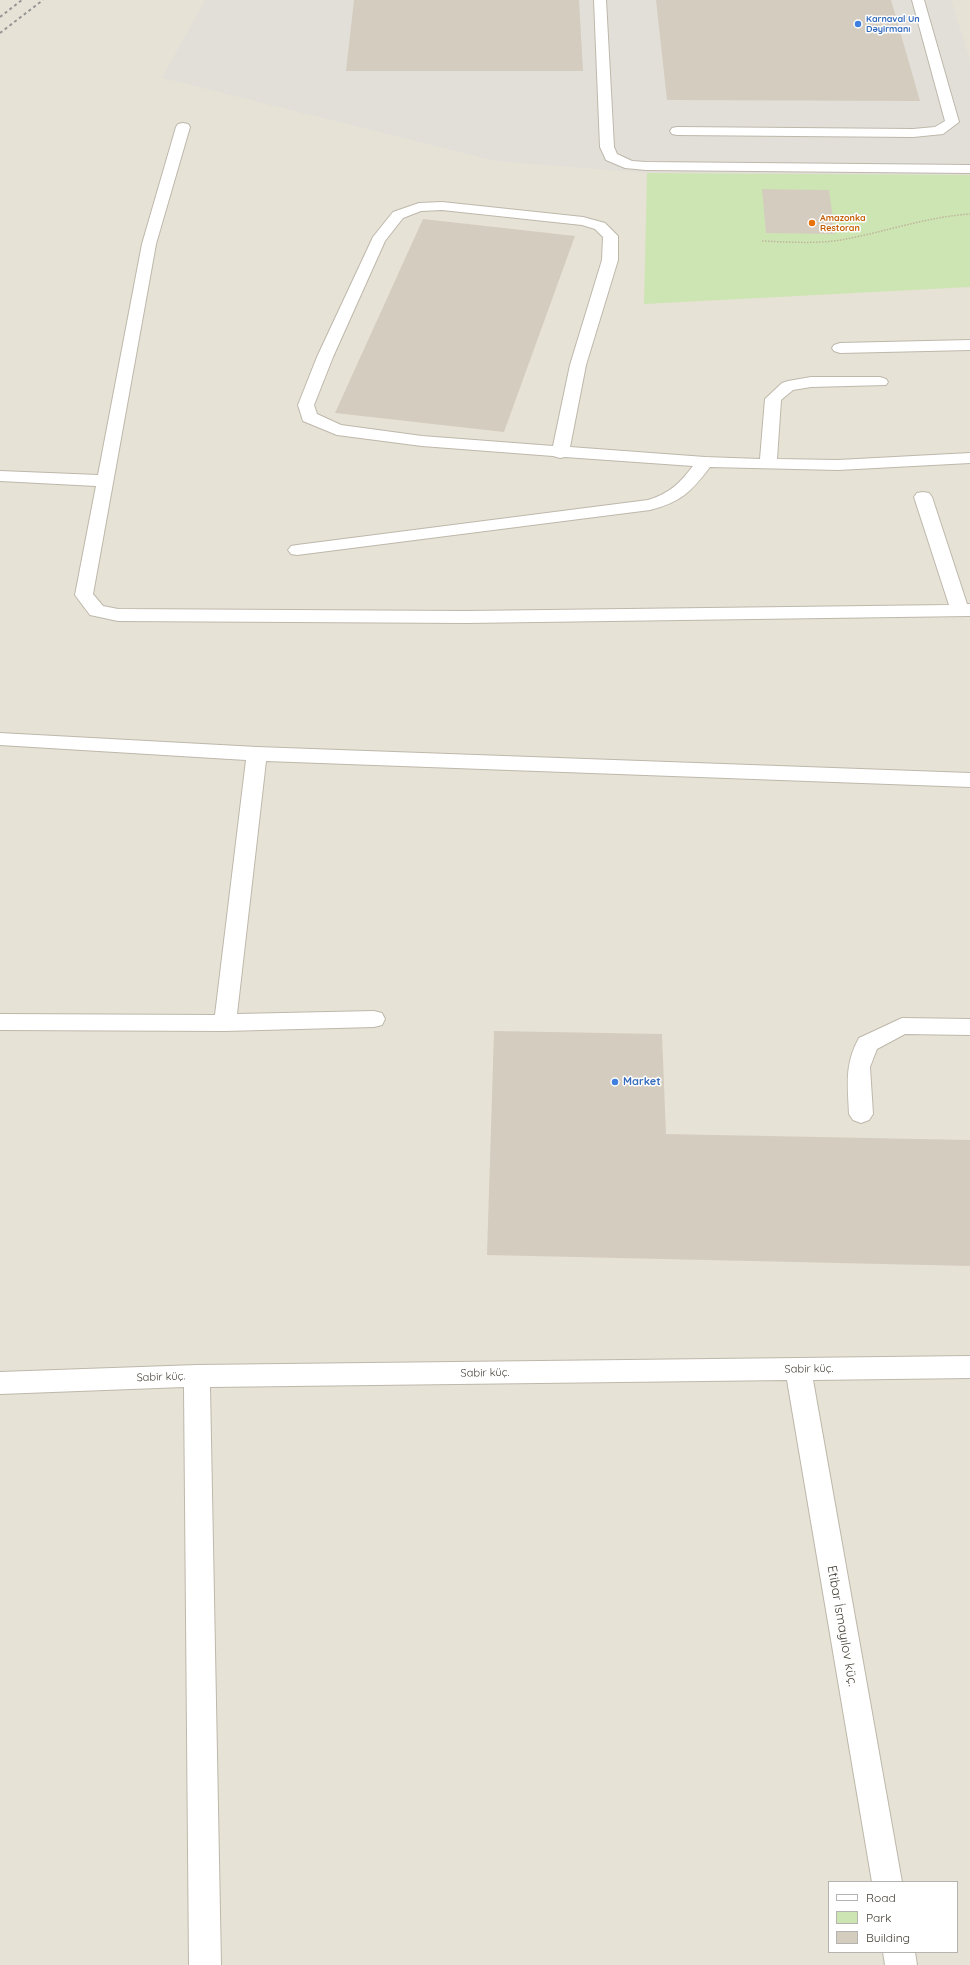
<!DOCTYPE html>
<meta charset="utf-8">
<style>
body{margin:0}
#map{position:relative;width:970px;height:1965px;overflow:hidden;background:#f3f0e8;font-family:Quicksand,sans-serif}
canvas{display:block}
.legend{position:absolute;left:828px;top:1881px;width:130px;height:72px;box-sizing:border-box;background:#fff;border:1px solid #b5b3af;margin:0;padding:5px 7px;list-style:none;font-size:12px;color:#464137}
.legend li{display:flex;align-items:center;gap:8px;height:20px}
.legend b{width:20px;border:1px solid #b5b3af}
</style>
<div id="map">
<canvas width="970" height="1965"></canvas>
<ul class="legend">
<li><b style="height:5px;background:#fff"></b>Road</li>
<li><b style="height:11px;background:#cde5b3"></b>Park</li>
<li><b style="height:11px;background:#d4ccbe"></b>Building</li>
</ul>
</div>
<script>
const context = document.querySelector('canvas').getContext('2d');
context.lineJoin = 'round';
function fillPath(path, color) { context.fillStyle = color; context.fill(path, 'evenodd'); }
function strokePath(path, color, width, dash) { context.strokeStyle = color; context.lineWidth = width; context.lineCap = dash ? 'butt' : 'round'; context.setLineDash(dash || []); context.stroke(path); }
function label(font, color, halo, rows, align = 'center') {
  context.font = font + ' Quicksand,sans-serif'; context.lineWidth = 3; context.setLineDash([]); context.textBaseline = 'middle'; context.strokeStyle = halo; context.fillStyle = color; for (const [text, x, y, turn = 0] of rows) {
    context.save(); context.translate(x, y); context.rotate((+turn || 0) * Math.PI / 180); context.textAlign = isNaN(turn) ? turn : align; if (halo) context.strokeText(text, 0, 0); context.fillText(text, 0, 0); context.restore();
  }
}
const residential = new Path2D(`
 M0,0H970V1965H0ZM829,1882H957V1952H829Z`);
const industrial = new Path2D(`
 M205,0H951L970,61V175L647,173L495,161L162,78Z`);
const green = new Path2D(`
 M647,173L970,175V287L644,304Z`);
const building = new Path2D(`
 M354,0H579L583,71H346Z
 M656,0H891L920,101L667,100Z
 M762,189L829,190L835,234L766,233Z
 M423,219L575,236L504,432L335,413Z
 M494,1031L662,1034L666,1134L970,1140V1266L487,1255Z`);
const path = new Path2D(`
 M762,241C788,242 815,244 841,240C885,232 926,217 970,214`);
const minor = new Path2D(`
 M594,0H606L614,147L617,154L632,161L646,162L970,165V173L646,170L625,168L606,160L600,147Z
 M912,0H924L959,122L943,134L913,137L677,135L672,134L670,131L672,128L677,127L913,129L935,127L945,121Z
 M183,123L188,124L190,127L156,244L93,594L103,606L118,609L466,611L949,605L914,497L917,493L923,492L929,493L932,497L967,604H970V616L466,623L118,621L90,615L75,595L96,486L0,481V471L98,475L142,244L176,127L178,124Z
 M442,202L583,217L605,223L618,236V260L586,365L570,447L705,457L760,459L765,399L782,383L788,381L811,377H880L886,379L888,382L886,385L811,387L793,390L781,400L777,459L838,460L970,453V463L838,470L710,467C691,492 681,502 650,510L297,555L291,554L288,550L291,546L297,545L648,500C669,494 680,483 693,466L565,457L560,458L553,456L422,446L337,435L303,421L298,405L317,357L373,237L393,212L419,203ZM442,210L582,225L595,229L603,237L602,260L570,365L553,446L422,436L341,425L317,414L314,405L333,357L385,241L403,218L421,211Z
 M970,340V350L840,353L834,351L832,348L834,345L840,343Z
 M0,733L257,747L970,773V787L266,761L237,1014L374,1011L382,1013L385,1019L382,1025L374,1027L225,1031L0,1030V1014L215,1015L246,760L0,745Z
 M902,1018L970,1019V1035L905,1034L877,1049L870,1067L873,1114L869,1120L861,1123L853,1120L849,1114C848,1085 844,1065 859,1038Z
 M970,1356V1378L813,1380L902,1882H872L787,1380L210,1387L221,1965H189L184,1387L0,1394V1372L197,1365Z
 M883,1952H915L917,1965H885Z`);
const rail = new Path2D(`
 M0,17L22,0
 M0,33L43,0`);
const markers = [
 [858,24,4,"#3f7fe0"],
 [812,223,4,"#e8710a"],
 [615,1082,4,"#3f7fe0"]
];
const farShopnames = [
 ["Karnaval Un",866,19],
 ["Dəyirmanı",866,29]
];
const farFoodnames = [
 ["Amazonka",820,218],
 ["Restoran",820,228]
];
const shopNames = [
 ["Market",623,1082]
];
const streetNames = [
 ["Sabir küç.",809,1369,-1],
 ["Sabir küç.",485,1373,-1],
 ["Sabir küç.",161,1377,-2]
];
const nearStreetnames = [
 ["Etibar İsmayılov küç.",842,1626,80]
];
fillPath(residential, '#e7e2d6');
fillPath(industrial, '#e2dfd9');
fillPath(green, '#cde5b3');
fillPath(building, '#d4ccbe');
strokePath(minor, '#beb8ab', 2);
strokePath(path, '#bfb49d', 1.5, [1.5, 1.5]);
fillPath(minor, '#fff');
strokePath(rail, '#969696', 2, [3, 3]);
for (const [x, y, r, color] of markers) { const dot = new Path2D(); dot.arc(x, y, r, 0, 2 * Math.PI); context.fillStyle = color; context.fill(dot); strokePath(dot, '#fff', 1.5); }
label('bold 9px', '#366cbe', '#fff', farShopnames, 'left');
label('bold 9px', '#c56008', '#fff', farFoodnames, 'left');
label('bold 11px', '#366cbe', '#fff', shopNames, 'left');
label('11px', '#464137', '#fff', streetNames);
label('13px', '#464137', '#fff', nearStreetnames);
</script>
